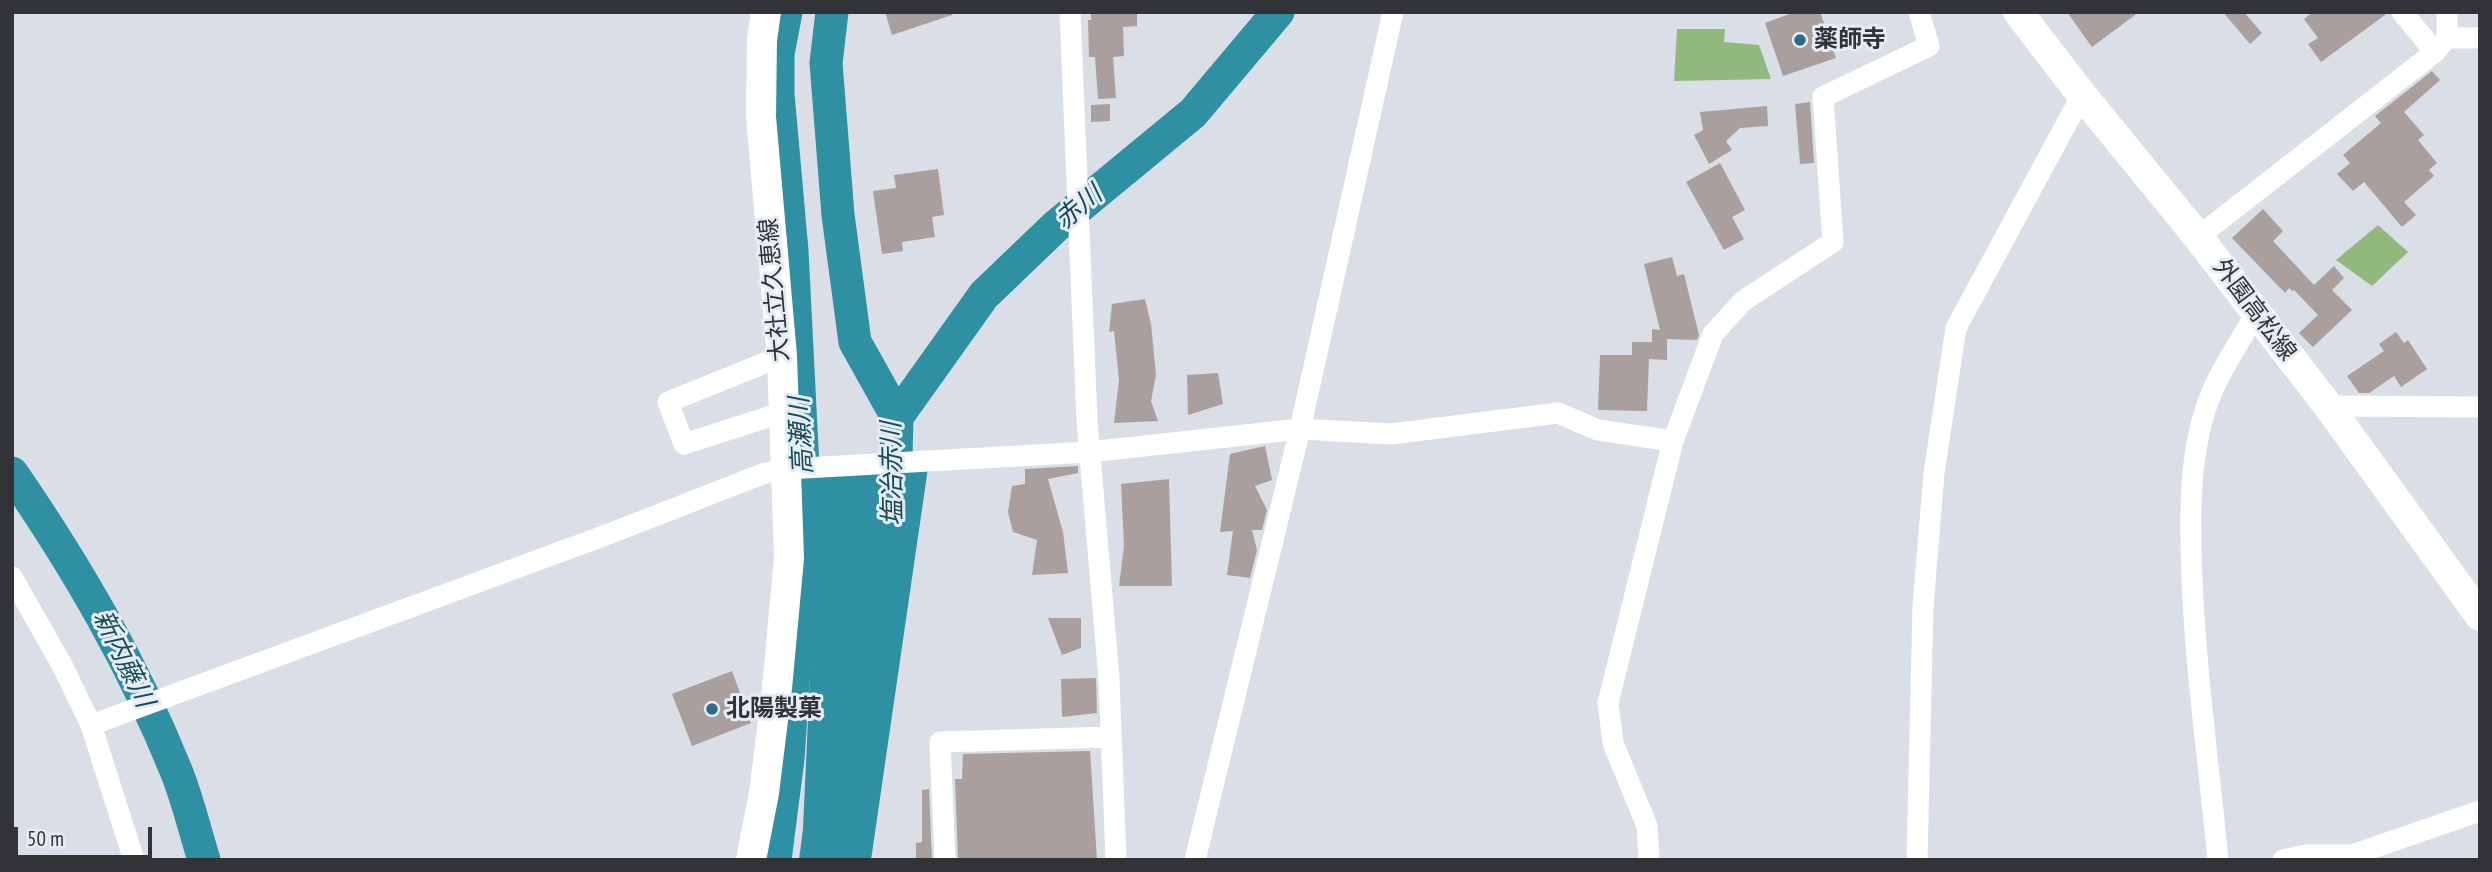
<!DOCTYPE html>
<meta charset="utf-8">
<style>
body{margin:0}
#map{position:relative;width:2492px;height:872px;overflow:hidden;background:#d9dee7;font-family:"PT Sans Narrow",sans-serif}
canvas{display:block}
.frame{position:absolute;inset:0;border:14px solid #313336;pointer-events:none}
.scale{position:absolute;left:14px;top:827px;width:138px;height:32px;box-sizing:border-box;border:4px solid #313336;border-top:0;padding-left:9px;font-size:21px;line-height:24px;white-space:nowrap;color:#313336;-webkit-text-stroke:5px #e6ecf4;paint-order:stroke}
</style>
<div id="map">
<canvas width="2492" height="872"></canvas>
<div class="frame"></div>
<div class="scale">50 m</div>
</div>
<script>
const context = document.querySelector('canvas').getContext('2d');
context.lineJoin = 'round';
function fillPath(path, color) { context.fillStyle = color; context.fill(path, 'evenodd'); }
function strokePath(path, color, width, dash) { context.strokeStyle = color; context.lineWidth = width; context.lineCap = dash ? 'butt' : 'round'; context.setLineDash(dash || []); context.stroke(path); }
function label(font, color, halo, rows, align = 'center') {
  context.font = font + ' "PT Sans Narrow","Noto Sans JP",sans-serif'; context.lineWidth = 6; context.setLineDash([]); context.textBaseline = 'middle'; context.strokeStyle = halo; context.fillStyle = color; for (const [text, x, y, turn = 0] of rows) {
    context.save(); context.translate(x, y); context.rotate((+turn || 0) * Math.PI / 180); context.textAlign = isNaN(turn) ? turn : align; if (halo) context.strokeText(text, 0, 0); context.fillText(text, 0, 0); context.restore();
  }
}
const green = new Path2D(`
 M1677,29H1725L1724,42L1759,45L1771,79L1674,81Z
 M2378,225L2408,252L2372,286L2336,260Z`);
const water = new Path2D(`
 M928,468L871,860H799L803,829L819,473Z`);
const river = new Path2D(`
 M832,12L826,63L838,215L855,342L897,417L895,498
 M897,417L984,295L1056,226L1193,113L1278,12
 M12,473C78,569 133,664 177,773C188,801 195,831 204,860
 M775,860L788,759L805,507L792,251L778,94V54L786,12`);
const building = new Path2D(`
 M885,12H952V15L892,35Z
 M1091,12H1137V26L1123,27L1124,56L1113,57L1116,98L1098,99L1095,57H1089L1088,20H1091Z
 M1795,12H1820L1836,58L1783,76L1765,23Z
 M2067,12H2139L2092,47Z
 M2223,12H2244L2262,33L2250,44Z
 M2313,12H2389L2321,62L2308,44L2318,38L2304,19Z
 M2432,71L2440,80L2404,112L2424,135L2418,140L2437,163L2429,170L2434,176L2404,202L2416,215L2402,227L2364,182L2353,191L2337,174L2350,163L2343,155L2381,123L2375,116Z
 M1810,102L1814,163L1800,164L1795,104Z
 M1110,104V121L1091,122V105Z
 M1767,106L1768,126L1740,128L1726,141L1732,150L1709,164L1694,135L1703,130L1700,112Z
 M1720,163L1745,210L1732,217L1744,239L1724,250L1686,182Z
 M938,169L944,215L932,217L935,237L902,242L903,251L882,254L873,191L896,188L894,175Z
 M2263,209L2283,231L2273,241L2314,285L2334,266L2344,278L2332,290L2352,310L2313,347L2299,333L2318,315L2294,290L2292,291L2289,288L2285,293L2232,238Z
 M1672,257L1677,276L1684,274L1699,335L1697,340L1667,339V360L1649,359L1647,411L1598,410L1600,355H1632V342H1652V329L1660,330L1644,264Z
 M1145,299L1151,324L1156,375L1151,401L1158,421L1114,423L1119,380L1114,331L1109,332L1112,304Z
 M2396,332L2404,343L2408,340L2427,369L2401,387L2394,376L2369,393H2359L2347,376L2384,351L2379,344Z
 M1218,373L1223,404L1188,415L1187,375Z
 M1265,446L1272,480L1255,486L1267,510L1262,530H1252L1257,550L1250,578L1227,575L1233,531L1220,532L1230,454Z
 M1078,466V473L1048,479L1063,532L1068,573L1032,575L1037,540L1013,532L1008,512L1012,486L1025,484V469Z
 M1169,479L1172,586H1119L1124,546L1121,484Z
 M1048,618H1081V648L1062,655Z
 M732,671L751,723L692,746L672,694Z
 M1096,678L1097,713L1062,717L1061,679Z
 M1090,751L1097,860H958L955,779H962L963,754Z
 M929,789L932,860H916V843L922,842V790Z`);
const street = new Path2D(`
 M1070,12L1087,421L1109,678L1116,860
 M2402,12L2435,52
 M2447,38H2480
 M2198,237L2435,52L2447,38V12
 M782,356L668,402L684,444L784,412
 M2328,406L2480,407
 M12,577L63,667L91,725L134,860
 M91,725L606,535L765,473L787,469L1089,452L1300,429L1391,434L1558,413L1598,430L1673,441
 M945,860L940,742L1111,737
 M1195,860L1300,429L1393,12
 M1649,860L1647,826L1613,743L1608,703L1673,441L1713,334L1743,301L1833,242L1823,97L1929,46L1919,12
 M1917,860L1923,606L1934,473L1956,328L2082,95
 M2218,860C2209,767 2196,673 2192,580C2190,525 2188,465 2205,411C2215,377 2239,344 2256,313
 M2283,860L2306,855H2352L2480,811`);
const secondary = new Path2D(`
 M2018,12L2082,95L2198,237L2328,406L2480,616
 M751,860L764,793L777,688L789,558L782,356L761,117L762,40L766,12`);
const markers = [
 [1800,40,7,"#306b83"],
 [712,709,7,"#306b83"]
];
const poiNames = [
 ["薬師寺",1814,40],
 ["北陽製菓",726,709]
];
const streetNames = [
 ["大社立久恵線",775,290,-95],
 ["外園高松線",2254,310,53]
];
const waterNames = [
 ["赤川",1079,208,-40],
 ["高瀬川",802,436,-93],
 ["塩冶赤川",893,474,-91],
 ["新内藤川",123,659,64]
];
fillPath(green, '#92b97d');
fillPath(water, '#2f8fa3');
strokePath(river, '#2f8fa3', 33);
fillPath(building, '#aa9f9d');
strokePath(street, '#fff', 21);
strokePath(secondary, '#fff', 30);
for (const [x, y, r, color] of markers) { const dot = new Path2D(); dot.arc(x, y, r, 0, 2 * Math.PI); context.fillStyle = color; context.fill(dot); strokePath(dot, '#e6ecf4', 2.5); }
label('bold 24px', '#313336', '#e6ecf4', poiNames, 'left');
label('24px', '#313336', '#e6ecf4', streetNames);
label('italic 26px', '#164c57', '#e6ecf4', waterNames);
</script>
